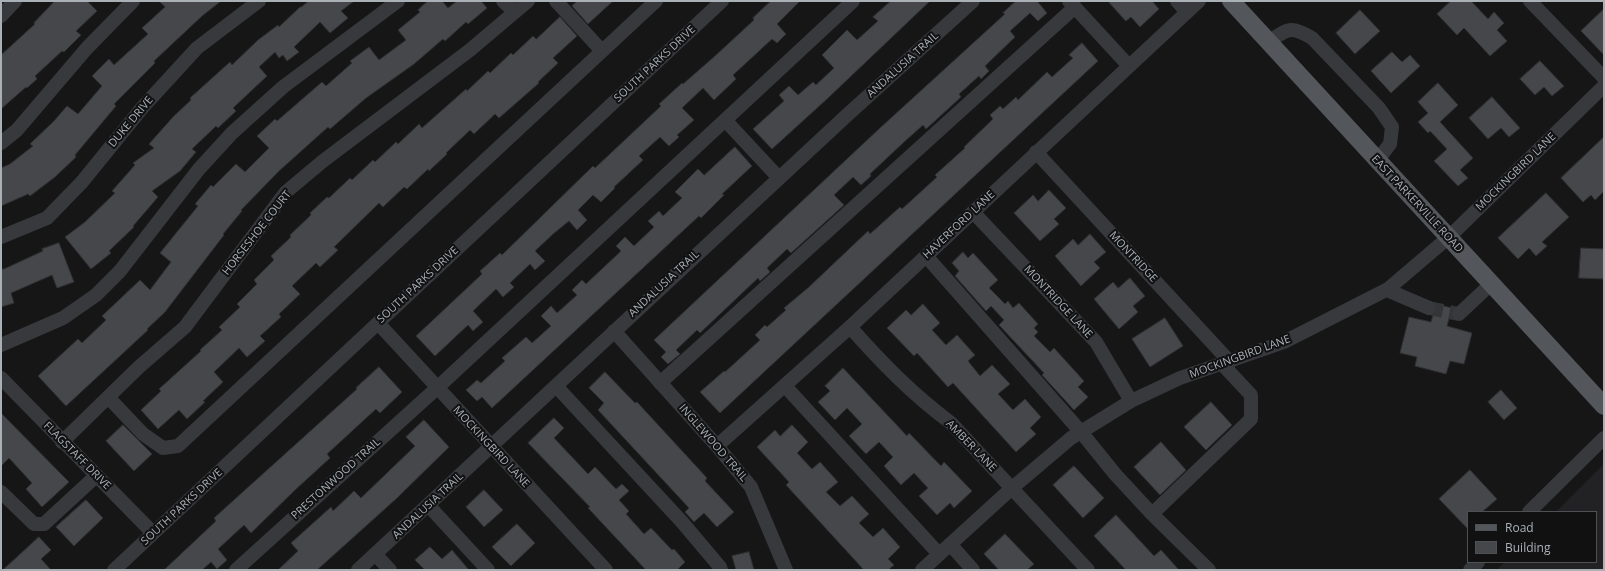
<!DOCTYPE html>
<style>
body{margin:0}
#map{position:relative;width:1605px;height:571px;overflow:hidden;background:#161617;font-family:"Open Sans",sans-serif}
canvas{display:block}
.frame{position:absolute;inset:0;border:2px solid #a9b0b6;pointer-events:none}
.legend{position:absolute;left:1467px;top:511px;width:130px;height:52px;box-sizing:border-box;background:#111112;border:1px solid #4e5154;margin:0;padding:5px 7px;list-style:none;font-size:12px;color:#a9b0b6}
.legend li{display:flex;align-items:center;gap:8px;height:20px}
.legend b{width:20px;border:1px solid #4e5154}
</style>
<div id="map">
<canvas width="1605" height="571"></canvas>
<div class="frame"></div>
<ul class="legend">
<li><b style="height:5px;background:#53565b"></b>Road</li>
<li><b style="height:11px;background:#45474a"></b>Building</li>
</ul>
</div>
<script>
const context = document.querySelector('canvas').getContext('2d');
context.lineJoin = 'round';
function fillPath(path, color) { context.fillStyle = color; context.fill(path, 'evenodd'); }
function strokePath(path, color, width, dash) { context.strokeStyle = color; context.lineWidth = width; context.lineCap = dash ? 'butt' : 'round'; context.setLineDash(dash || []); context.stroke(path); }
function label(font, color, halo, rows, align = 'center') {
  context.font = font + ' "Open Sans",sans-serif'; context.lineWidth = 4; context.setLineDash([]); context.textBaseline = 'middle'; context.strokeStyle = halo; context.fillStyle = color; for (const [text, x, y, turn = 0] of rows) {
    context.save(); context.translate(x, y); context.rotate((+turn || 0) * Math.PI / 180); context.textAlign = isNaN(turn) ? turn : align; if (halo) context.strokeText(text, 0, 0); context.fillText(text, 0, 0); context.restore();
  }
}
const built = new Path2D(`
 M1604,464V570H1497L1505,562H1596V512H1556Z`);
const building = new Path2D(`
 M55,1H87L97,11L76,31L81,35L64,52L62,51L35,76L37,79L27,88L26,87L1,109V55L35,24L34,23Z
 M159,1H221L202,16L154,61L155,63L114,104L116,106L75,155L76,157L55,177L30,196L28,194L1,206V168L10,164L33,146L30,144L54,121L67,106L78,114L102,86L92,76L109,59L114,65L148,34L142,28L165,7Z
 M309,1H354L341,11L348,18L330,33L320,22L294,47L299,52L287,61L283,55L279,58L275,52L259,67L267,76L233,108L236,111L218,128L216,126L192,149L196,152L180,171L152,191L158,197L133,226L134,227L109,251L111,253L91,269L65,237L85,222L115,193L112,191L135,165L133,163L154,148L149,144L173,117L191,100L190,98L230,62L232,65L258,40L278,25L279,27L300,7H301Z
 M428,1H442L448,8L457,1H481L487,8L468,24L466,22L445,41L443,39L414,64L366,98L330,129L328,127L279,171L241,210L242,211L223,234L224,235L165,312L147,329L148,330L66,406L38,376L78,339L82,343L106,320L102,316L140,280L150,290L171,262L160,253L198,206L195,204L211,185L213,187L236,164L245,172L269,148L257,136L275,119L277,121L322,82L326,86L352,63L350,61L369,47L379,60L406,40L398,30L420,12L418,10Z
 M577,1H613L588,24L572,6Z
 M771,1H800L777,24L786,34L777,43L772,39L733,75L736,79L714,100L703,88L682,108L694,120L677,135L679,137L669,146L660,137L639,156L643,160L614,187L615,188L601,202L593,195L578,210L587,220L577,230L569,221L553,234L535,251L545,261L535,270L530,264L510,283L514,287L503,297L496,289L473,311L483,322L473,331L468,325L435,356L416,336L482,274L480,271L500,253L502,255L593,166L595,168L661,106L659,104L682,83L683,84L715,56L754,20L753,18Z
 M891,1H930L828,98L772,149L753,129L784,101L779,95L789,86L798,95L813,82L816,85L834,68L822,55L847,30L857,40L878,21L873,17Z
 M1016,1H1037L1047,13L1038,21L1030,13L1010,31L1015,37L985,66L989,71L981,79L979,76L959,94L961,97L926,129L923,125L904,142L870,174L871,176L861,185L853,177L834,195L844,205L791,253L787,249L767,268L770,272L760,281L758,278L700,333L697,330L676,350L680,354L668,364L661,357L666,352L654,340L880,128L1005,14L1003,13Z
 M1108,1H1152L1159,9L1140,27L1131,17L1126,21Z
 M1451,1H1471L1488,19L1494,12L1504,23L1497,30L1507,41L1490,56L1464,28L1457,35L1437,14Z
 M1604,9V55L1581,31Z
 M1360,10L1380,31L1355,54L1336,33Z
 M560,17L577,36L553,58L558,63L538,82L539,83L499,118L495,114L474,134L470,130L446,153L447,154L429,171L428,169L407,189L404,187L383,207L379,203L334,247L338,250L320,267L316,263L292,286L300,294L279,314L281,317L260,336L265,341L247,357L239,348L214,372L223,382L203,401L205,402L187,419L179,410L158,429L141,410L161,391L159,389L201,351L200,350L222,330L219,327L240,307L237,304L257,284L254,280L274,260L271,256L291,237L290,235L311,215L310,213L327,197L329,198L350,178L352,180L373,160L375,162L396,142L398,144L419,124L422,128L466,89L467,91L488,71L490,73L511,53L513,55L533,36L536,39Z
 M1082,43L1098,61L720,413L700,392L724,371L725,372L760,340L755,335L765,325L767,327L786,310L784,308L809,287L868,231L870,234L900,207L902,209L937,177L935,175L965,148L964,147L993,119L990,115L1000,106L1003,109L1016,97L1018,100L1047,72L1052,77L1073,58L1069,55Z
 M1392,52L1402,62L1410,55L1420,66L1391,93L1371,71Z
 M1540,61L1564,86L1552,96L1544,87L1535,95L1520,79Z
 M1438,83L1458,105L1440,122L1473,158L1460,170L1468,178L1458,186L1434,161L1447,149L1430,131L1428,133L1418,122L1428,113L1418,102Z
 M1492,97L1520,128L1509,137L1501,128L1488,139L1469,118Z
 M1604,137V191L1595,200L1591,195L1583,202L1561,178Z
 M735,147L752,166L722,194L724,195L701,218L699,216L492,408L482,397L477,401L466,390L477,380L481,383L505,361L502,358L526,337L532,343L551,326L541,316L551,306L557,313L577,295L572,290L582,280L586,284L621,251L616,246L625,237L634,246L654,227L648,221L659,211L663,216L682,198L675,192L698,169L704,175Z
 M1049,190L1066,208L1054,219L1059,224L1040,241L1014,213L1033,195L1038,201Z
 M1546,193L1569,217L1542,242L1547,246L1536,256L1529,248L1518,259L1498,238Z
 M1090,234L1106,252L1094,262L1100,268L1081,286L1055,256L1073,239L1078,245Z
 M59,243L74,282L57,288L52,275L11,293L14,303L1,307V269H4L43,251L42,249Z
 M1581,248L1604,249V279L1579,278Z
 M963,252L968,258L973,253L998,280L989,288L1005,304L1008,301L1013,308L1019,303L1038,324L1034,328L1038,332L1034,336L1050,352L1054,348L1084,381L1078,387L1088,397L1074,410L1042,375L1044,373L999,325L1004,320L991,306L986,311L955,276L959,271L952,263Z
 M1130,278L1145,296L1133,306L1138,312L1119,329L1094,299L1113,282L1118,288Z
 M923,304L940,323L932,330L946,345L957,335L975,355L968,361L980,376L992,365L1010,384L998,394L1013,410L1025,399L1041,417L1030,428L1036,434L1016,452L953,383L948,387L917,353L914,356L887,328L906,310L911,315Z
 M1436,304L1452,308L1447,326L1472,333L1464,364L1450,361L1446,374L1415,366L1417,357L1400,353L1409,317L1431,322L1433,315L1437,311Z
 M1165,318L1183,346L1150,367L1132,339Z
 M379,367L402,392L380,413L376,409L327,454L330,458L295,490L251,533L244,525L218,549L227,560L217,569L211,562L202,570H164L216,521L214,518L357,389L356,388Z
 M843,368L907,436L909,433L941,466L944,462L972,491L954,508L950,503L937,515L919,496L928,488L914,473L901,485L884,466L893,457L879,442L866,454L849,436L862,424L847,408L835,420L818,402L830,391L825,386Z
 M605,372L635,403L637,402L707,478L705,481L734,512L717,527L704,513L694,522L685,512L689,508L598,410L604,403L589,388Z
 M1501,390L1517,408L1504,420L1488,402Z
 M1211,402L1232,425L1206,450L1184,427Z
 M1,413L69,482L42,507L26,489L32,483L9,458L1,466Z
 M554,418L564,428L554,438L588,474L595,467L616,489L622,484L629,491L619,500L629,511L626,514L644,534L651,528L672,550L674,549L685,562L677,570H646L588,508L590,507L528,443Z
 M424,420L449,447L397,498L317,570H278L298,551L291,543L331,507L333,511L354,491L361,498L415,446L406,437Z
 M123,425L152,454L134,471L106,441Z
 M792,425L808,442L797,453L812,469L820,462L838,482L826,492L840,506L852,496L869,514L859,523L873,537L883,528L900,547L888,559L894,565L888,570H864L786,485L789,482L757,447L775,430L780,436Z
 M1161,442L1186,470L1160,495L1134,467Z
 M1074,466L1104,498L1083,518L1053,485Z
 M1470,470L1497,499L1482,512H1468V529L1439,499Z
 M484,490L503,510L484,527L466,507Z
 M86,500L103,518L74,546L56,527Z
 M1116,515L1154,556L1161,550L1179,570H1126L1094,536Z
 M517,524L535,543L511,566L492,547Z
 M1005,534L1034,564L1027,570H999L984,554Z
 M39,537L51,550L41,559L51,570H3Z
 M430,547L442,559L452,550L469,570H425L415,560Z
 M749,552L754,570H736L732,556Z`);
const minorTunnel = new Path2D(`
 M1429,308L1459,314`);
const minor = new Path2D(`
 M503,1L515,12
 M556,1L602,51
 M1069,1L1129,66
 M1177,1L1187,12
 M1530,1L1604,78
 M1,16L15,1
 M1268,42C1288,29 1290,25 1312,38L1379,108L1392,127L1390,144L1377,161
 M725,120L779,178
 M1,143L17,130L87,48L133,1
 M1036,152L1230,362
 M973,212L1096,342L1131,401
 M1,237L47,218L82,182L142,108L197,48L259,1
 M926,256L1081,432L1115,474L1152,514L1209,570
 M1387,290L1429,308
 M1459,314L1491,284
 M378,323L606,570
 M850,327C882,363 912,394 951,423L1088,570
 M614,331L717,446L751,487L786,570
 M1,345L63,318L96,295L120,271L199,169L232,133L283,87L398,1
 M1,378L153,533
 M660,383L1075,7
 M556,386L682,522L720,567L721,570
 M785,386L939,554
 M108,397L143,434L163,448L178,446L656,1
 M62,442L139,367L185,327L286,192L323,161L470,50L528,1
 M717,446L850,327L1199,1
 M1,492L34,524H44L96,476
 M428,505L488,570
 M1529,512L1604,438
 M1152,514L1251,419V395L1223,365
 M950,544L973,570
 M375,554L390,570
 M114,570L722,1
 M236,570L437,388L853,1
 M358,570L845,117L973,1
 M922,570L1012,488L1071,438L1131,401L1180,378L1284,342L1388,289L1449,237L1604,86
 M1470,570L1478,562`);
const major = new Path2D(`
 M1231,1L1604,406`);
const streetNames = [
 ["SOUTH PARKS DRIVE",655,64,-43],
 ["ANDALUSIA TRAIL",903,65,-42],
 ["DUKE DRIVE",131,122,-50],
 ["MOCKINGBIRD LANE",1516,172,-44],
 ["EAST PARKERVILLE ROAD",1417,204,47],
 ["HAVERFORD LANE",959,225,-43],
 ["HORSESHOE COURT",257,233,-52],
 ["MONTRIDGE",1133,257,47],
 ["ANDALUSIA TRAIL",664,284,-43],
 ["SOUTH PARKS DRIVE",418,285,-43],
 ["MONTRIDGE LANE",1058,302,47],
 ["MOCKINGBIRD LANE",1240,357,-20],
 ["INGLEWOOD TRAIL",713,443,49],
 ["AMBER LANE",971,446,46],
 ["MOCKINGBIRD LANE",491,447,47],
 ["FLAGSTAFF DRIVE",77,456,45],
 ["PRESTONWOOD TRAIL",336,479,-42],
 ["ANDALUSIA TRAIL",428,506,-43],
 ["SOUTH PARKS DRIVE",182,507,-43]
];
fillPath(built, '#222224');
fillPath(building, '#45474a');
strokePath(building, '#303133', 1);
strokePath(minorTunnel, '#333537', 14, [14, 7]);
strokePath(minor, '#37393c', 14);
strokePath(major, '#53565b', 18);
label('11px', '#a9b0b6', '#111112', streetNames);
</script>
